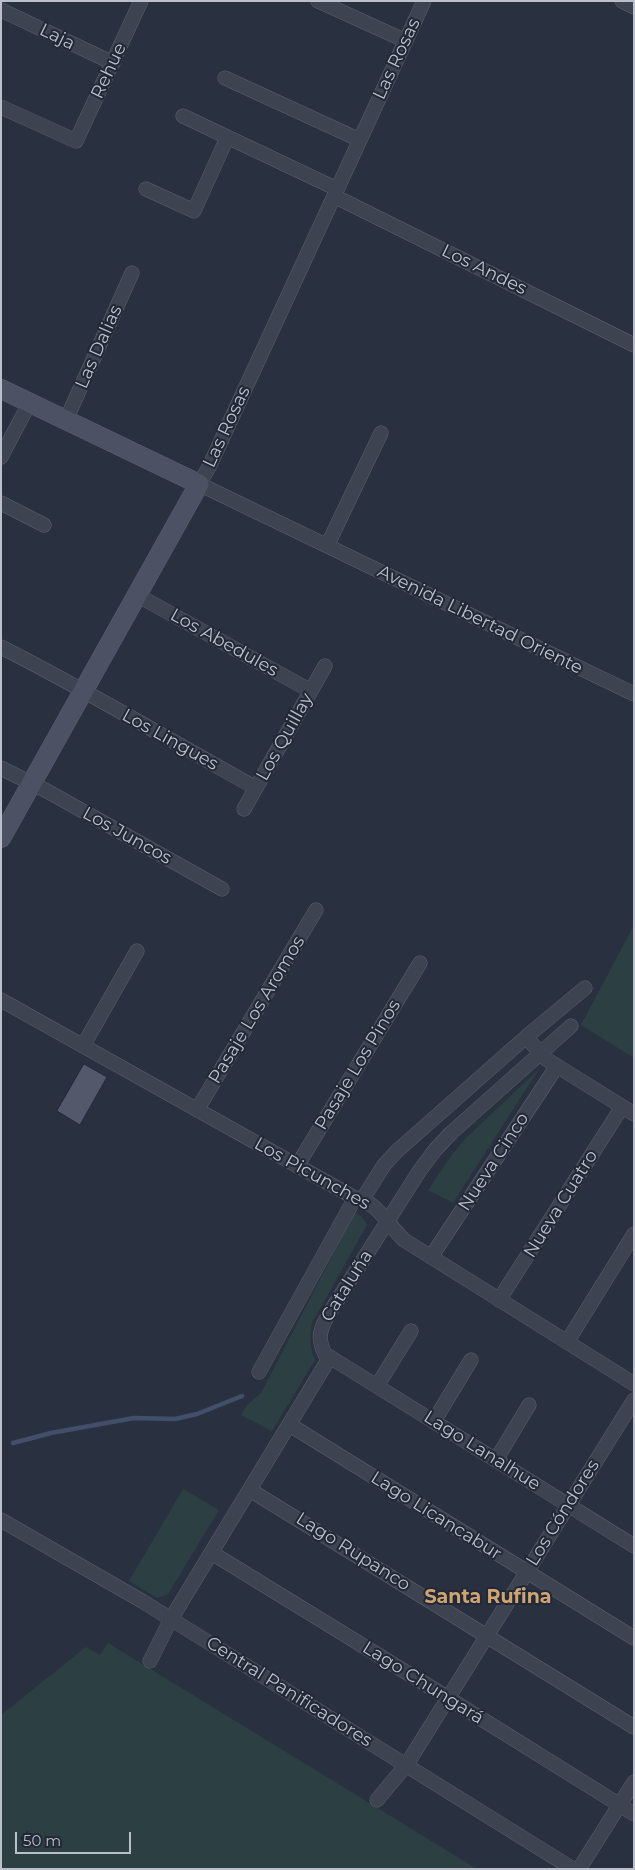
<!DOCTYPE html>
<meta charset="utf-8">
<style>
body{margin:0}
#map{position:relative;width:635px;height:1870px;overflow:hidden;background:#293141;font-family:Montserrat,sans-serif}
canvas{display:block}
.frame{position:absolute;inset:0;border:2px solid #babfcb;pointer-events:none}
.scale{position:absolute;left:15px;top:1832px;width:116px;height:22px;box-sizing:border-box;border:2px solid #babfcb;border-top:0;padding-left:6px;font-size:15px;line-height:18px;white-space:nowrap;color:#babfcb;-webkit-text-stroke:4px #222836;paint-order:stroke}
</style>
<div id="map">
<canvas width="635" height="1870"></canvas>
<div class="frame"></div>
<div class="scale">50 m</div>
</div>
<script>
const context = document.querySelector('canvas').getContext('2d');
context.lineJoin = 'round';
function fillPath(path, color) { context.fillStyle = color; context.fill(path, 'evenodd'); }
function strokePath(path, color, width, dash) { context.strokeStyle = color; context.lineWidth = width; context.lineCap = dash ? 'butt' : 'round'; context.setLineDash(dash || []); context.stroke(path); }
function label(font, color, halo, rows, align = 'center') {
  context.font = font + ' Montserrat,sans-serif'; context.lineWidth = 4; context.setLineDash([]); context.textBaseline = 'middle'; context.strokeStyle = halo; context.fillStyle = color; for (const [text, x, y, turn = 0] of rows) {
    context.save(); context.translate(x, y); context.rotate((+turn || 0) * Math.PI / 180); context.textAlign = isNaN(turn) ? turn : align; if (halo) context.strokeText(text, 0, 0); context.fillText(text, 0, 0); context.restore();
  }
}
const green = new Path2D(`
 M634,925V1058L581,1025Z
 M539,1069L453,1203L428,1190L451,1156L465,1139Z
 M355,1212L362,1217L367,1225L312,1323C310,1336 309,1347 315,1360L272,1431L241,1415L247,1405L261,1393Z
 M183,1489L219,1510L168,1594L157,1598L129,1581Z
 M108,1643L477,1869H1V1715L86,1647L100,1655Z`);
const stream = new Path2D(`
 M13,1443L51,1433L134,1418L175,1419L197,1414L242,1396`);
const building = new Path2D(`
 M84,1064L107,1077L80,1125L57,1111Z`);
const minor = new Path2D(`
 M318,1L406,41
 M424,1L209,467L199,484L634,694
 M622,1L634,7
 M1,10L113,63
 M225,78L360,140
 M1,107L76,141L141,1
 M183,116L337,189
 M146,189L194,211L227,138
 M334,196L634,345
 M66,420L132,273
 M1,457L30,402
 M1,503L44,525
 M327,546L381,433
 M137,595L311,691
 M1,647C88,691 171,741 256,788
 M1,768L47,791L222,889
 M244,809L325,666
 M1,1000L355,1198C378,1202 388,1225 404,1240L634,1384
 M571,1026L451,1133L435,1150L420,1170L330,1312C321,1327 316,1337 325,1354L634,1546
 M526,1037L546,1059L557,1066L634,1114
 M83,1046L137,951
 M197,1110L316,910
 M297,1166L420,963
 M362,1200L384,1165L397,1151L526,1037L585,988
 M431,1257L557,1066
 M499,1300L622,1107
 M567,1342L634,1234
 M259,1372L355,1198
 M377,1386L411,1331
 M434,1421L471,1360
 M290,1425L634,1638
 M496,1460L529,1405
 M250,1490L634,1727
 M1,1520L142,1601L573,1869
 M212,1553L448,1698L634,1814
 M150,1661L171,1619L330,1357
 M377,1800L407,1764L634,1400
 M579,1869L634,1782`);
const secondary = new Path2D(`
 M1,389L199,484L1,838`);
const streetNames = [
 ["Laja",57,37,26],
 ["Las Rosas",397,59,-65],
 ["Rehue",109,71,-65],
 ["Los Andes",484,270,26],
 ["Las Dalias",99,347,-66],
 ["Las Rosas",227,427,-65],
 ["Avenida Libertad Oriente",480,620,26],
 ["Los Abedules",224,643,29],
 ["Los Quillay",285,737,-61],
 ["Los Lingues",170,740,29],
 ["Los Juncos",127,836,29],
 ["Pasaje Los Aromos",257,1010,-59],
 ["Pasaje Los Pinos",358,1065,-59],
 ["Nueva Cinco",494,1162,-57],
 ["Los Picunches",312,1174,29],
 ["Nueva Cuatro",561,1204,-58],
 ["Cataluña",347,1286,-58],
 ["Lago Lanalhue",482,1451,32],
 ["Los Cóndores",563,1513,-58],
 ["Lago Licancabur",436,1516,32],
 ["Lago Rupanco",353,1552,32],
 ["Lago Chungará",423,1683,32],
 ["Central Panificadores",289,1692,32]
];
const neighbourhoodNames = [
 ["Santa Rufina",488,1597]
];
fillPath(green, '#2c3f43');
strokePath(stream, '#424f6a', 4.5);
fillPath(building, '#53596b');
strokePath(building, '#242a38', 1);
strokePath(minor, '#5b616e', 15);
strokePath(secondary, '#5b616e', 20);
strokePath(minor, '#3d4351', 14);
strokePath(secondary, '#4c5263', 19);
label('18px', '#babfcb', '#222836', streetNames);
label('bold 19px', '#cea472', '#222836', neighbourhoodNames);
</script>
